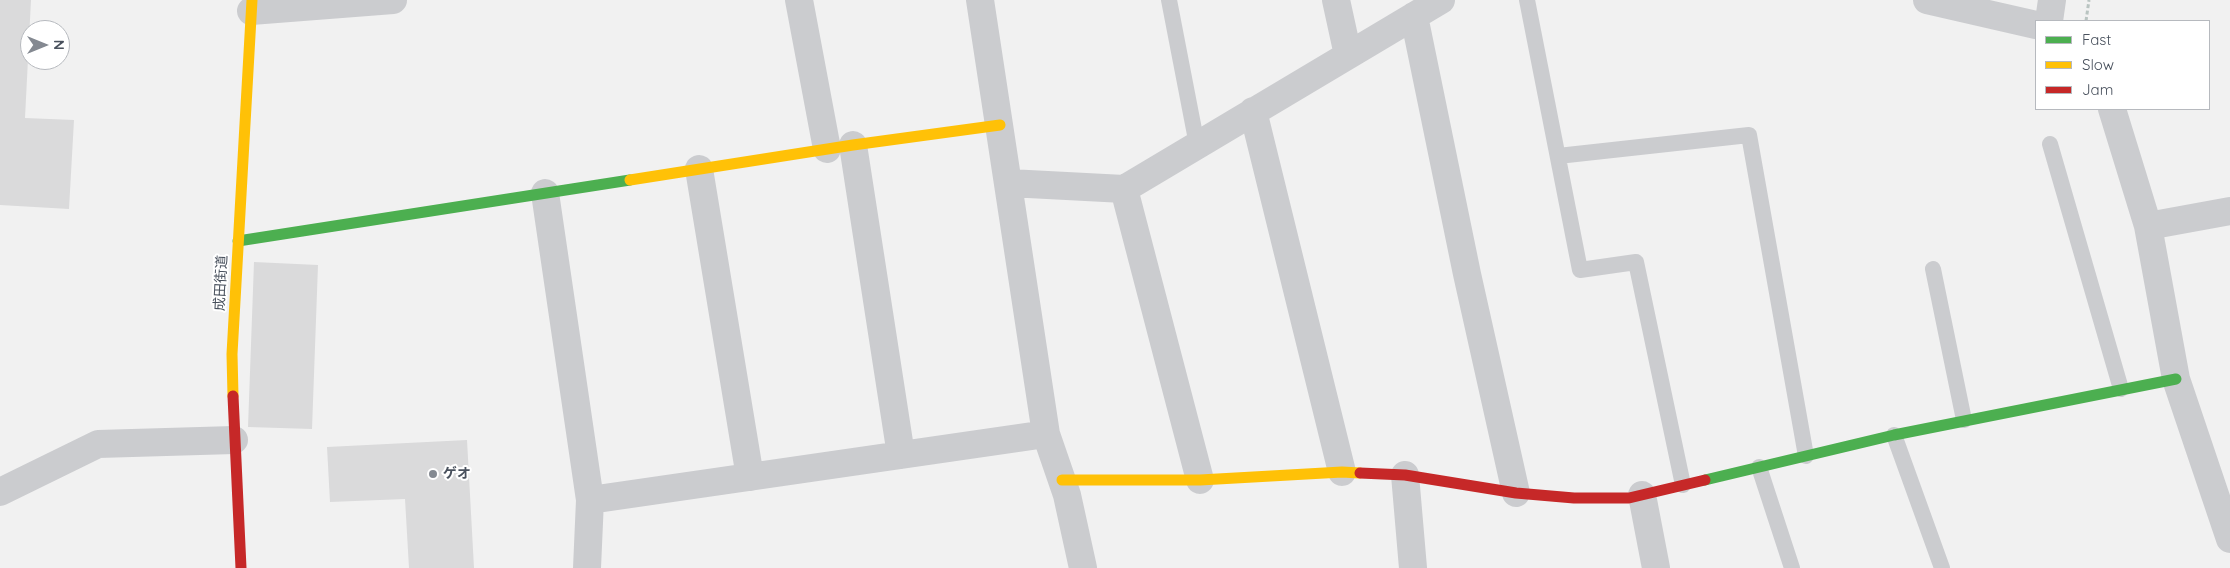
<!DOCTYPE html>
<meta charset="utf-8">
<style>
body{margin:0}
#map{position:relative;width:2230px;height:568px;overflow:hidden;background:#f1f1f1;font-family:Quicksand,sans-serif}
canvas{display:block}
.legend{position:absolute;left:2035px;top:20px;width:175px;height:90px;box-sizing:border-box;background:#fff;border:1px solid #b6b9be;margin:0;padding:6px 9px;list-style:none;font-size:15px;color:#49515d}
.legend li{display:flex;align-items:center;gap:10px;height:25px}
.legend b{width:25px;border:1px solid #b6b9be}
.north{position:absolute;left:20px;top:20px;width:50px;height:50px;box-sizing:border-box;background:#fff;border:1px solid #b6b9be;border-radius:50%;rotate:90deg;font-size:14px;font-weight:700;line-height:20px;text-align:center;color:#49515d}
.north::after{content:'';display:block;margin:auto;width:18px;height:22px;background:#848991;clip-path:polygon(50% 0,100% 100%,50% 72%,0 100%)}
</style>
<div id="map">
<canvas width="2230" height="568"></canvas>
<ul class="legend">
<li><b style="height:6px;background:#4caf50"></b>Fast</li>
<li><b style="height:6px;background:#ffc107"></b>Slow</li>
<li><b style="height:6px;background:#c62828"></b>Jam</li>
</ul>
<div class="north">N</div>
</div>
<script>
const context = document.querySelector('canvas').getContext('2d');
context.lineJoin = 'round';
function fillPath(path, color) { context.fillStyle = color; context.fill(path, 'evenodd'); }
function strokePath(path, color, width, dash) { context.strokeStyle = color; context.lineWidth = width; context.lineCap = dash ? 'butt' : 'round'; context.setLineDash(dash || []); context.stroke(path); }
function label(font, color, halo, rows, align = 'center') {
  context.font = font + ' Quicksand,"Noto Sans JP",sans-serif'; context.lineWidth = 4; context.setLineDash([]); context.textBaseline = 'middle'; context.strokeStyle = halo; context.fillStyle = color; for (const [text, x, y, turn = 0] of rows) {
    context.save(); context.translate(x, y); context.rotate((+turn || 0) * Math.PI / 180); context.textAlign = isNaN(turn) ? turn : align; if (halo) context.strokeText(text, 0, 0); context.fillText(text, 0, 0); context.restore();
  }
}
const building = new Path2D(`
 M0,0H31L25,118L74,120L69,209L0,205Z
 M254,262L318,265L312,429L248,427Z
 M467,440L474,568H409L405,499L330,502L327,447Z`);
const path = new Path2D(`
 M2086,21L2089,0`);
const lane = new Path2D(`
 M1169,0L1197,145
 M1527,0L1580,270L1636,262L1683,485
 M2050,144L2121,389
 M1558,156L1749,135L1806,456
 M1933,269L1964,420
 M1894,435L1942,568
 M1759,467L1792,568`);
const street = new Path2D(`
 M799,0L827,149
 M980,0L1046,434L1067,495L1083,568
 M1336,0L1348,55
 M1927,0L2036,25
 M251,11L393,0
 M1414,16L1467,274L1516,493
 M2049,21L2052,0
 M2112,109L2148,226L2176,379L2230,539
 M1253,111L1342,472
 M853,145L901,455
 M699,169L750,477
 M1009,183L1124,189L1441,0
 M1124,189L1200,480
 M545,193L590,500L587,568
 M2148,226L2230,211
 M1405,475L1413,568
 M0,492L98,444L234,440
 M1642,495L1656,568
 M590,500L1046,434`);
const fast = new Path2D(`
 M238,241L630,180
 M1705,480L1894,435L2176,379`);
const slow = new Path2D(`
 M630,180L853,145L1000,125
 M233,396L232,354L252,0
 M1062,480H1200L1342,472L1360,473`);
const jam = new Path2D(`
 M233,396L241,568
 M1360,473L1405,475L1516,493L1574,498H1629L1705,480`);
const markers = [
 [433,474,5,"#848991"]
];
const streetNames = [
 ["成田街道",221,283,-87]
];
const poiNames = [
 ["ゲオ",443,474]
];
fillPath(building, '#dadadb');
strokePath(path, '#b9c4c1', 3, [4, 2.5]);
strokePath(lane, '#cbcccf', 16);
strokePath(street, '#cbcccf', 28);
strokePath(fast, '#4caf50', 11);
strokePath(slow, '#ffc107', 11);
strokePath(jam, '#c62828', 11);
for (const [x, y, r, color] of markers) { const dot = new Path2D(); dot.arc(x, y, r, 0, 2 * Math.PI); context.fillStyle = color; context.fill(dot); strokePath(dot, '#fff', 2); }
label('14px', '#49515d', '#fff', streetNames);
label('bold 14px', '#49515d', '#fff', poiNames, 'left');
</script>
